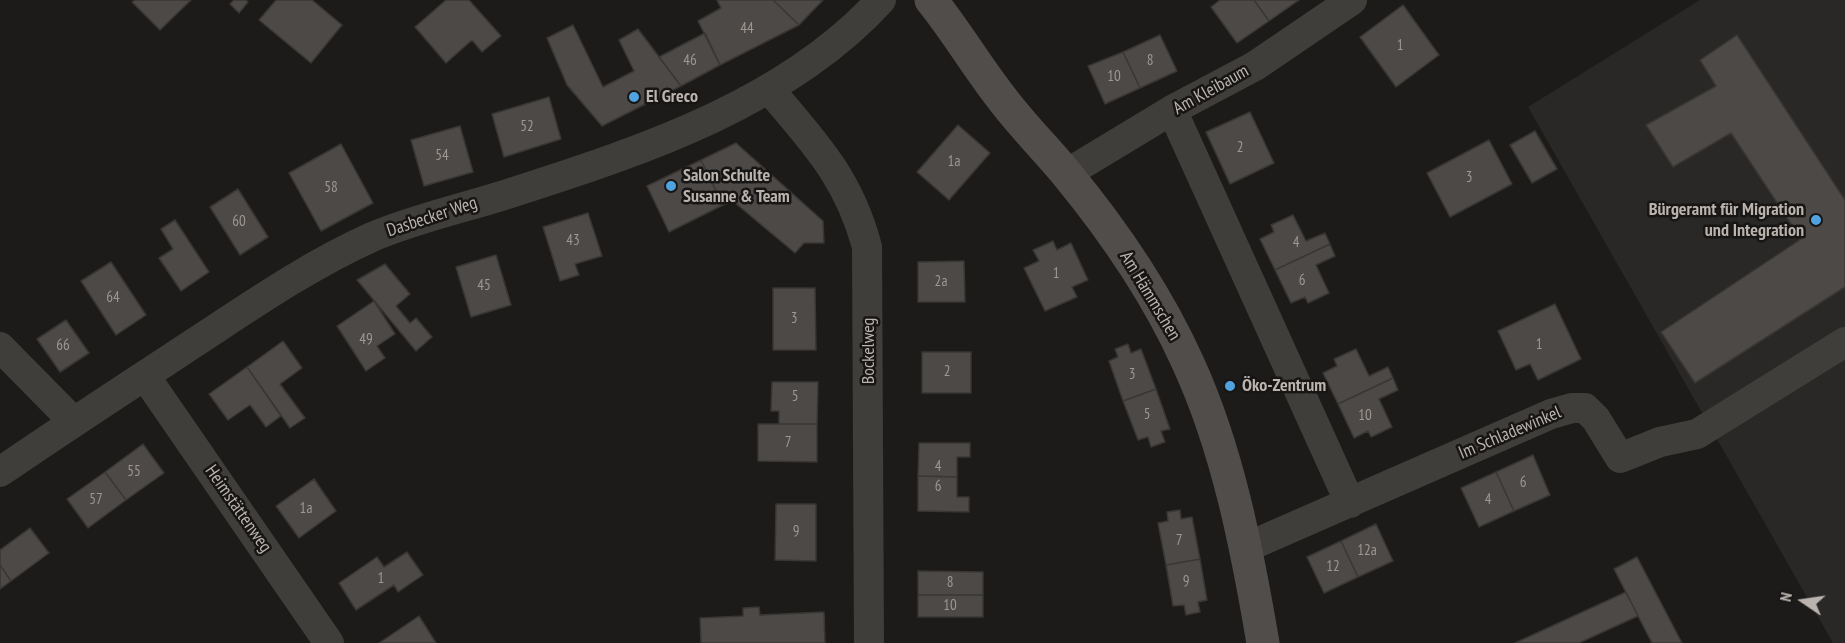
<!DOCTYPE html>
<meta charset="utf-8">
<style>
body{margin:0}
#map{position:relative;width:1845px;height:643px;overflow:hidden;background:#1c1b1a;font-family:"PT Sans Narrow",sans-serif}
canvas{display:block}
.north{position:absolute;left:1773px;top:571px;width:60px;height:60px;-webkit-text-stroke:4px #171615;paint-order:stroke;rotate:283deg;font-size:16px;font-weight:700;line-height:24px;text-align:center;color:#bab3ae}
.north::after{content:'';display:block;margin:auto;width:21px;height:27px;background:#bab3ae;clip-path:polygon(50% 0,100% 100%,50% 72%,0 100%)}
</style>
<div id="map">
<canvas width="1845" height="643"></canvas>
<div class="north">N</div>
</div>
<script>
const context = document.querySelector('canvas').getContext('2d');
context.lineJoin = 'round';
function fillPath(path, color) { context.fillStyle = color; context.fill(path, 'evenodd'); }
function strokePath(path, color, width, dash) { context.strokeStyle = color; context.lineWidth = width; context.lineCap = dash ? 'butt' : 'round'; context.setLineDash(dash || []); context.stroke(path); }
function label(font, color, halo, rows, align = 'center') {
  context.font = font + ' "PT Sans Narrow",sans-serif'; context.lineWidth = 5; context.setLineDash([]); context.textBaseline = 'middle'; context.strokeStyle = halo; context.fillStyle = color; for (const [text, x, y, turn = 0] of rows) {
    context.save(); context.translate(x, y); context.rotate((+turn || 0) * Math.PI / 180); context.textAlign = isNaN(turn) ? turn : align; if (halo) context.strokeText(text, 0, 0); context.fillText(text, 0, 0); context.restore();
  }
}
const built = new Path2D(`
 M1700,0H1845V643H1833L1528,107Z`);
const building = new Path2D(`
 M135,0H191L160,30L132,2Z
 M234,0H246L248,2L239,13L230,4Z
 M276,0H312L342,25L311,63L259,20Z
 M446,0H469L501,36L482,52L472,40L446,63L415,27Z
 M717,0H773L799,25L720,65L698,21L721,8Z
 M773,0H823L799,25Z
 M1220,0H1254L1269,21L1237,43L1211,7Z
 M1254,0H1299L1269,21Z
 M1403,5L1439,55L1396,87L1360,37Z
 M573,25L603,87L634,71L619,40L638,29L681,86L602,126L567,85L547,38Z
 M705,33L720,65L681,86L659,57Z
 M1160,35L1177,71L1140,88L1123,52Z
 M1737,35L1845,200V287L1695,383L1661,332L1801,239L1731,133L1673,167L1646,125L1716,86L1700,60Z
 M1123,52L1140,88L1105,104L1088,66Z
 M549,97L561,139L504,157L492,114Z
 M1250,112L1274,163L1230,184L1206,132Z
 M958,125L990,153L949,200L917,172Z
 M460,126L473,172L424,186L411,140Z
 M1535,131L1557,169L1532,183L1510,145Z
 M1489,140L1512,184L1450,217L1427,173Z
 M736,143L823,221L824,243H804L795,253L734,202L723,205L701,160Z
 M341,144L373,203L321,231L289,173Z
 M701,160L723,205L669,232L647,186Z
 M238,189L268,237L240,255L210,207Z
 M588,213L602,256L575,264L579,275L560,281L543,227Z
 M1293,215L1306,241L1325,233L1330,244L1275,270L1260,239L1274,232L1271,225Z
 M175,220L209,272L181,291L159,258L173,249L161,229Z
 M1053,241L1057,250L1071,243L1088,280L1072,287L1077,297L1045,311L1024,268L1039,261L1033,250Z
 M1330,244L1335,256L1316,265L1329,293L1308,303L1305,297L1291,303L1275,270Z
 M496,255L511,305L471,317L456,267Z
 M964,261L965,302H918V262Z
 M111,262L146,315L116,335L81,281Z
 M385,264L410,294L396,306L410,323L416,318L432,337L416,351L357,280Z
 M773,288H815L816,350H773Z
 M374,301L395,334L377,346L385,358L366,371L337,326Z
 M1555,304L1581,359L1538,380L1530,364L1516,370L1498,331Z
 M66,320L89,353L60,372L37,339Z
 M283,341L302,368L280,384L305,418L290,428L247,367Z
 M1128,344L1131,353L1141,349L1156,389L1123,401L1109,361L1118,357L1115,349Z
 M1356,349L1369,376L1388,367L1393,378L1338,404L1323,373L1337,366L1334,359Z
 M922,352H971V393H922Z
 M247,367L281,416L266,427L250,405L228,420L209,394Z
 M1393,378L1398,390L1379,399L1392,427L1371,437L1368,431L1354,438L1338,404Z
 M772,382H818L817,424H779V411H771Z
 M1156,389L1170,429L1161,431L1165,442L1151,447L1148,437L1138,440L1123,401Z
 M758,424H817V462L758,461Z
 M919,443H970V457H957V477L918,476Z
 M143,444L164,473L126,500L105,472Z
 M1533,455L1550,495L1514,511L1496,472Z
 M105,472L126,500L88,528L67,499Z
 M1496,472L1514,511L1479,527L1461,488Z
 M918,476L957,477V497H969V512L918,511Z
 M314,479L336,511L299,538L276,506Z
 M776,504H816V561L775,560Z
 M1180,510L1181,519L1192,517L1200,559L1166,565L1158,523L1168,521L1167,512Z
 M1376,524L1393,561L1358,577L1341,541Z
 M30,528L49,553L11,581L0,565V550Z
 M1341,541L1358,577L1324,593L1307,557Z
 M407,552L423,575L398,592L394,585L356,610L339,583L377,557L384,567Z
 M1637,557L1682,643H1652L1638,616L1614,569Z
 M1200,559L1207,600L1198,602L1200,612L1186,615L1184,605L1173,606L1166,565Z
 M0,565L11,581L0,589Z
 M918,571L983,572V595H918Z
 M1626,592L1638,616L1579,643H1515Z
 M918,595H983V617H918Z
 M759,607L760,615L824,612L825,643H701L700,618L743,616V608Z
 M419,616L436,643H379Z`);
const street = new Path2D(`
 M769,89C814,142 849,178 867,247L869,643
 M1172,110L1350,503
 M1066,174L1172,110L1255,66L1352,0
 M0,347L74,422
 M145,376L329,643
 M0,472C64,428 129,386 194,343C252,305 308,266 372,237C419,217 469,207 517,191C645,150 788,102 881,0
 M1245,548L1551,414L1572,408H1585L1596,419L1620,458L1660,442L1697,434L1845,342`);
const secondary = new Path2D(`
 M931,0C956,31 976,65 1000,96C1020,123 1044,147 1065,172C1113,230 1157,294 1188,363C1228,450 1247,549 1263,643`);
const markers = [
 [634,97,6,"#50a3de"],
 [671,186,6,"#50a3de"],
 [1816,220,6,"#50a3de"],
 [1230,386,6,"#50a3de"]
];
const numberNames = [
 ["44",747,29],
 ["1",1400,46],
 ["46",690,61],
 ["8",1150,61],
 ["10",1114,77],
 ["52",527,127],
 ["2",1240,148],
 ["54",442,156],
 ["1a",954,162],
 ["3",1469,178],
 ["58",331,188],
 ["60",239,222],
 ["43",573,241],
 ["4",1296,243],
 ["1",1056,274],
 ["6",1302,281],
 ["2a",941,282],
 ["45",484,286],
 ["64",113,298],
 ["3",794,319],
 ["49",366,340],
 ["1",1539,345],
 ["66",63,346],
 ["2",947,372],
 ["3",1132,375],
 ["5",795,397],
 ["5",1147,415],
 ["10",1365,416],
 ["7",788,443],
 ["4",938,467],
 ["55",134,472],
 ["6",1523,483],
 ["6",938,487],
 ["57",96,500],
 ["4",1488,500],
 ["1a",306,509],
 ["9",796,532],
 ["7",1179,541],
 ["12a",1367,551],
 ["12",1333,567],
 ["1",381,579],
 ["9",1186,582],
 ["8",950,583],
 ["10",950,606]
];
const streetNames = [
 ["Am Kleibaum",1211,90,-29],
 ["Dasbecker Weg",432,217,-18],
 ["Am Hämmschen",1150,296,59],
 ["Bockelweg",869,351,-90],
 ["Im Schladewinkel",1510,433,-23],
 ["Heimstättenweg",238,509,55]
];
const poiNames = [
 ["El Greco",646,97],
 ["Salon Schulte",683,176],
 ["Susanne & Team",683,197],
 ["Bürgeramt für Migration",1804,210,"right"],
 ["und Integration",1804,231,"right"],
 ["Öko-Zentrum",1242,386]
];
fillPath(built, '#292826');
fillPath(building, '#4c4947');
strokePath(building, '#383734', 1.5);
strokePath(street, '#403e3b', 30);
strokePath(secondary, '#504d4a', 33);
for (const [x, y, r, color] of markers) { const dot = new Path2D(); dot.arc(x, y, r, 0, 2 * Math.PI); context.fillStyle = color; context.fill(dot); strokePath(dot, '#171615', 2); }
label('15px', '#9e9894', null, numberNames);
label('18px', '#bab3ae', '#171615', streetNames);
label('bold 18px', '#bab3ae', '#171615', poiNames, 'left');
</script>
